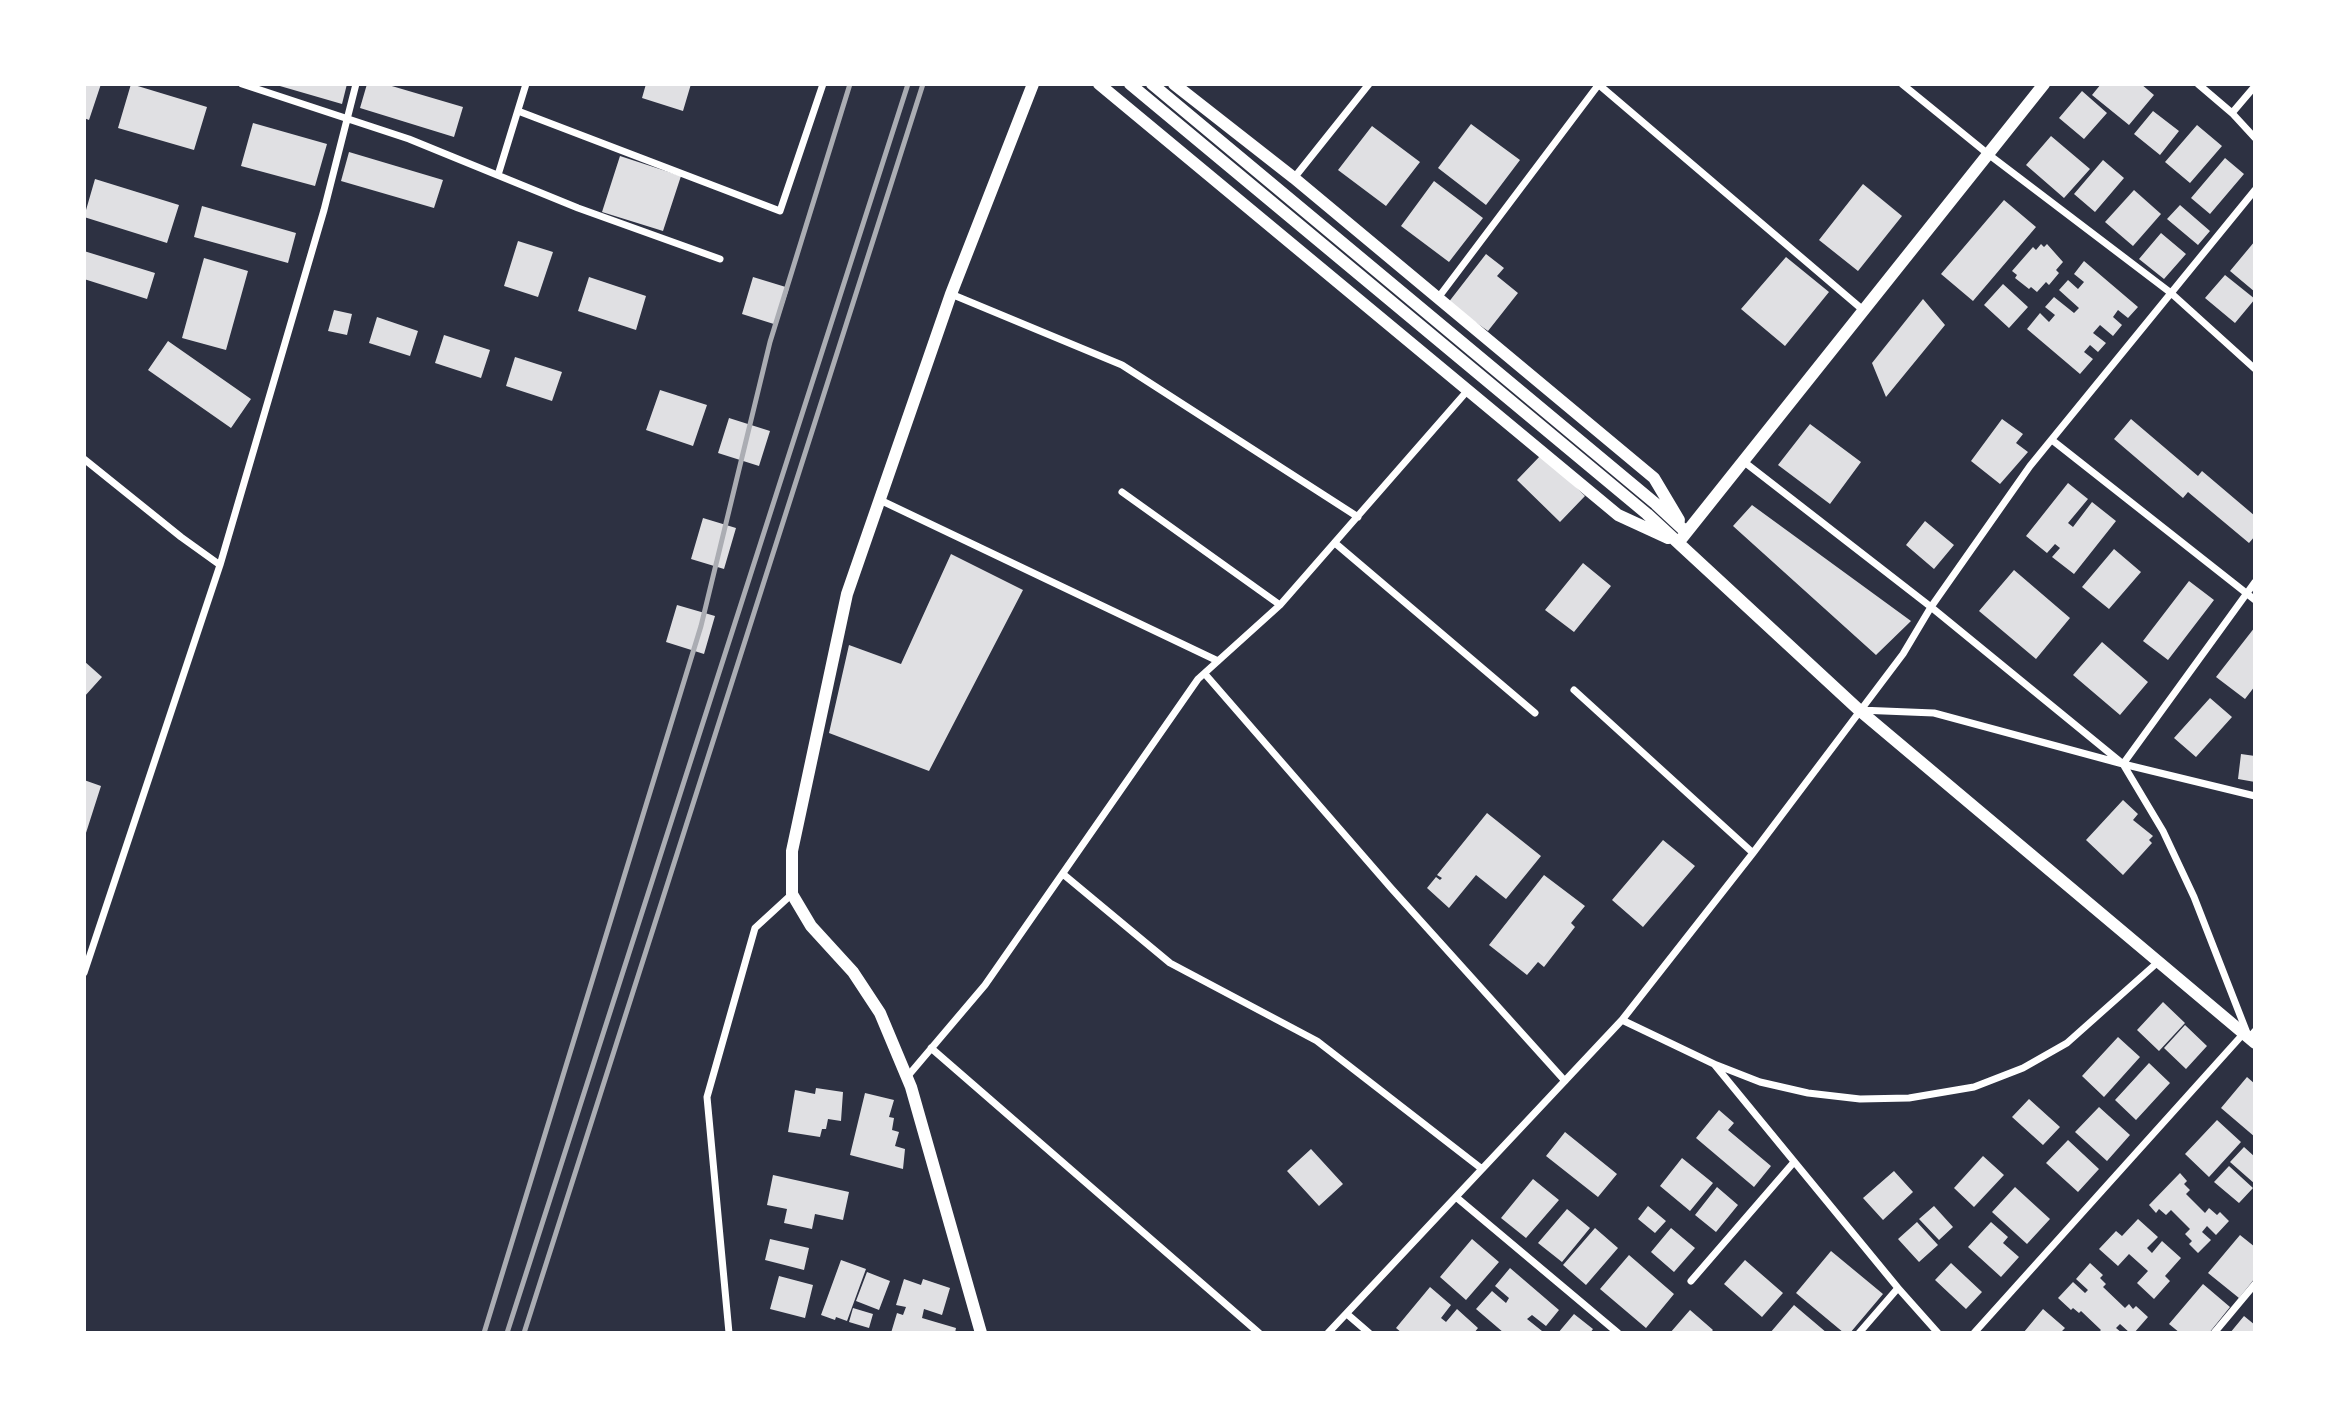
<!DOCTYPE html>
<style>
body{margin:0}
#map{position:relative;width:2339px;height:1417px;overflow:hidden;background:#2d3142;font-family:"Archivo Narrow",sans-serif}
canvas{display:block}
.frame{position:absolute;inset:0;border:86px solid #fff;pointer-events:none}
</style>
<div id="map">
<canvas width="2339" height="1417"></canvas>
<div class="frame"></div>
</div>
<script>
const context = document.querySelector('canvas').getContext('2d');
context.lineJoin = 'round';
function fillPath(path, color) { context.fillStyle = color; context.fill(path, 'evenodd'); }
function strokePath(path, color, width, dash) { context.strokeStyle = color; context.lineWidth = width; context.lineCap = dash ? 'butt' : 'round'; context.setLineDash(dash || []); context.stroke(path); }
const building = new Path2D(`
 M84,84H101L89,120L84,118Z
 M131,84L207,107L194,150L118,128Z
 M273,84H347L342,104Z
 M367,84H385L463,107L454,137L360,108Z
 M646,84H691L683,111L642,98Z
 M2101,84H2141L2154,95L2129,125L2092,95Z
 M2082,91L2107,113L2084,139L2059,118Z
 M2153,111L2179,131L2160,155L2134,134Z
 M253,123L327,144L315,186L241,166Z
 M1471,124L1520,160L1486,205L1438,168Z
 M2197,125L2222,146L2190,183L2165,162Z
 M1372,126L1420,162L1386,206L1338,170Z
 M2051,136L2090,169L2064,198L2026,165Z
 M349,152L443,180L434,208L341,181Z
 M620,156L681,176L663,231L602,212Z
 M2225,158L2244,174L2210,214L2191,198Z
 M2103,160L2124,178L2095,212L2074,194Z
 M95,179L179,205L167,243L84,217Z
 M1434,181L1483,218L1449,262L1401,226Z
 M1863,184L1902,216L1858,271L1819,240Z
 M2134,190L2161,214L2133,246L2105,222Z
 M2004,200L2036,227L1973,301L1941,274Z
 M2180,205L2210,231L2198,245L2167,219Z
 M202,206L296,233L288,263L194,237Z
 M2161,233L2186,254L2164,279L2139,259Z
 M518,241L553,252L538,297L504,286Z
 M2255,241V292L2230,271Z
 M2041,244L2044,247L2047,244L2063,262L2056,270L2059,273L2049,285L2046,282L2037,292L2031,287L2029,289L2015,278L2017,275L2012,271L2033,247L2036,250Z
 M84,251L155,273L147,299L84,279Z
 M1486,254L1504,268L1497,276L1518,293L1488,331L1448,303Z
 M1786,257L1829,292L1785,346L1741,309Z
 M204,258L248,271L226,350L182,338Z
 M2084,261L2138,307L2128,318L2118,310L2113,317L2122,325L2113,336L2100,325L2093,333L2106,343L2098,352L2090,345L2084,352L2093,359L2080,374L2027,329L2040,313L2049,322L2055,315L2045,307L2054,297L2074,313L2079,308L2059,290L2068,280L2078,289L2084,282L2074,274Z
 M2225,275L2255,299L2235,323L2205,298Z
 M589,277L646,296L636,330L578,311Z
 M753,277L789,288L777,325L742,314Z
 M2003,284L2028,307L2009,328L1984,305Z
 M1923,299L1945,325L1886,397L1872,363Z
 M334,310L352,314L347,335L328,331Z
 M377,317L418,331L410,356L369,343Z
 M444,335L490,350L481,378L435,363Z
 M168,341L251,399L231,428L148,370Z
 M515,357L562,372L552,401L506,386Z
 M660,390L707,405L693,446L646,430Z
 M729,418L770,431L759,466L718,453Z
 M2002,419L2023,434L2016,443L2028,452L2000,484L1971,461Z
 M2131,419L2198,476L2202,471L2255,516V536L2249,543L2188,492L2183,498L2114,439Z
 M1810,424L1861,462L1830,504L1778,465Z
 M1542,454L1585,496L1560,522L1517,480Z
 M2068,483L2088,499L2068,523L2073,527L2092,502L2116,521L2074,574L2052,557L2060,548L2055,544L2047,553L2026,536Z
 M1752,505L1911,621L1876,655L1733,526Z
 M703,518L736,528L724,569L691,559Z
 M1925,521L1954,545L1934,569L1906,545Z
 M2114,549L2141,572L2109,609L2082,587Z
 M951,554L1023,590L929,771L829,733L849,645L901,664Z
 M1583,563L1611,586L1574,632L1545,610Z
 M2014,570L2070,618L2036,659L1979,611Z
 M2189,581L2214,600L2168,660L2143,641Z
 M677,605L715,616L704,654L666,642Z
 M2255,627V686L2245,699L2216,677Z
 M2102,642L2148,682L2120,715L2073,675Z
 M84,661L102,677L84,697Z
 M2210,698L2232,717L2196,757L2174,738Z
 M2241,754L2255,756V782L2238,779Z
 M84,780L101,786L85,836H84Z
 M2123,800L2138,814L2133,820L2153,836L2149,840L2152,843L2123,875L2086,840Z
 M1487,813L1541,856L1506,899L1476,875L1449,908L1427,888L1436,877L1440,880L1442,878L1437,875Z
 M1663,840L1695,866L1643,927L1612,900Z
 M1544,875L1585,906L1571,923L1575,927L1544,967L1538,962L1527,975L1489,945Z
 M2163,1002L2185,1023L2159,1051L2137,1030Z
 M2185,1025L2207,1046L2186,1069L2164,1048Z
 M2118,1037L2140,1057L2104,1097L2082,1076Z
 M2149,1063L2170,1083L2136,1120L2115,1100Z
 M2247,1077L2255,1084V1137L2221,1108Z
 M816,1088L843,1092L841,1121L828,1119L826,1129H822L820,1137L788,1132L795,1090L815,1094Z
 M865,1093L894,1100L889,1117L894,1118L892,1130L899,1132L895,1146L905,1149L903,1169L850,1155Z
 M2029,1099L2060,1127L2043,1145L2012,1117Z
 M2099,1107L2130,1135L2107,1161L2075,1132Z
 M1719,1110L1734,1123L1728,1130L1771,1166L1754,1187L1696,1138Z
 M2217,1120L2241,1142L2209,1177L2185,1154Z
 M1565,1132L1617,1174L1598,1197L1546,1156Z
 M2068,1140L2099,1169L2078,1192L2046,1163Z
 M2244,1147L2255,1157V1184L2230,1162Z
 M1311,1149L1343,1184L1319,1206L1287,1171Z
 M1983,1156L2004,1175L1974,1207L1954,1188Z
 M1682,1158L1713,1183L1690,1211L1660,1186Z
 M2229,1166L2253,1188L2239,1203L2214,1182Z
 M1894,1171L1913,1192L1883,1220L1863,1198Z
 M2180,1173L2187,1181L2184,1184L2190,1190L2186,1194L2205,1213L2209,1208L2217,1215L2220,1212L2229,1221L2216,1235L2207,1226L2202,1232L2211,1240L2198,1253L2189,1244L2192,1241L2185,1234L2190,1229L2171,1210L2166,1215L2159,1209L2156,1213L2149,1205Z
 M773,1175L849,1192L843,1220L815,1214L812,1229L784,1223L787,1209L767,1205Z
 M1533,1179L1559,1200L1526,1238L1501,1218Z
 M1717,1187L1738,1205L1716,1232L1695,1215Z
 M2015,1187L2050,1219L2027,1244L1992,1212Z
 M1648,1206L1666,1221L1655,1233L1638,1219Z
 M1934,1206L1953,1227L1939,1240L1919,1219Z
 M1567,1209L1590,1228L1562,1262L1538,1243Z
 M2138,1219L2158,1237L2147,1248L2152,1253L2162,1241L2181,1258L2165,1276L2170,1281L2154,1299L2137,1283L2148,1271L2129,1254L2118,1266L2099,1249L2116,1231L2122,1236Z
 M1917,1222L1938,1245L1919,1262L1898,1239Z
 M1991,1222L2008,1237L2003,1243L2019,1257L2001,1277L1968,1247Z
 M1595,1228L1618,1248L1586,1285L1563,1265Z
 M1671,1228L1695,1248L1674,1272L1651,1252Z
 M2240,1235L2255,1247V1278L2239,1298L2208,1273Z
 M770,1239L809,1248L804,1270L765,1260Z
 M1472,1239L1499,1262L1466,1300L1440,1277Z
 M1831,1251L1883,1294L1850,1333H1844L1796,1293Z
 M1629,1255L1674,1294L1646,1328L1600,1289Z
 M841,1260L866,1269L847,1321L836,1317L835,1320L821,1315Z
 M1745,1260L1783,1293L1762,1317L1724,1284Z
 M1951,1263L1982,1292L1966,1309L1935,1280Z
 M2090,1263L2103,1275L2100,1278L2106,1284L2103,1287L2125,1308L2129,1304L2133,1309L2136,1306L2148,1317L2134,1333H2130L2120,1324L2116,1328L2122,1333H2100L2099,1332L2101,1330L2081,1311L2079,1313L2073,1308L2071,1310L2058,1298L2073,1282L2085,1293L2088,1290L2076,1279Z
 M1510,1268L1559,1310L1546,1326L1532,1315L1527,1319L1542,1331L1540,1333H1504L1476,1309L1492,1291L1506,1303L1509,1298L1495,1286Z
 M867,1272L890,1281L879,1310L856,1301Z
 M779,1276L813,1285L805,1318L770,1309Z
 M904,1279L921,1285L923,1279L950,1288L942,1315L924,1309L922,1318L956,1328L955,1333H891L897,1313L903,1315L906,1307L896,1305Z
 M2203,1284L2230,1307L2209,1333H2180L2169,1324Z
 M1430,1287L1451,1305L1441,1318L1446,1322L1457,1309L1478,1328L1474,1333H1402L1396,1328Z
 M1794,1305L1827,1333H1770Z
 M853,1308L873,1314L869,1328L849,1322Z
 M2043,1309L2065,1328L2060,1333L2024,1332Z
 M1690,1310L1713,1330L1710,1333H1670Z
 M1574,1314L1593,1329L1590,1333H1558Z
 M2244,1316L2255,1325V1333H2230Z`);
const minor = new Path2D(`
 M242,84L409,139L578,208L720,259
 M1598,84L1863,310
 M1902,84L1988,154L2171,293L2255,369
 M2198,84L2232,113L2255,138
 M518,111L780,211L823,84
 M2232,113L2255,86
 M498,175L526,84
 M1294,178L1369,84
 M951,294L1122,365L1358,517
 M1438,298L1599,84
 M2052,440L2255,600
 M84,459L181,537L220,565L84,973
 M1743,461L1931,607L2123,764L2255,796
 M1122,492L1280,605
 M880,500L1218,661
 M1335,543L1535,713
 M220,565L324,210L356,84
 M1205,674L1391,888L1565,1081
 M1574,690L1753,853
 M1859,710L1934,713L2123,764L2163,831L2194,897L2249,1038L2255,1031
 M2123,764L2255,582
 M1063,874L1170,963L1317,1041L1482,1169
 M1622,1020L1714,1064L1898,1288L1938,1333
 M931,1048L1259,1333
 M1714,1064L1760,1082L1808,1093L1860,1099L1909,1098L1974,1087L2023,1068L2067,1043L2158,962
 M907,1077L985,985L1198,679L1280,605L1468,390
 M1456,1197L1618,1333
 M1691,1281L1794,1162
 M1347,1314L1369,1333
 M729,1333L707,1097L755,928L792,894
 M1328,1333L1622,1020L1753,853L1903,654L1931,607L2030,466L2255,190
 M1859,1333L1898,1288
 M1974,1333L2244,1033
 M2214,1333L2255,1284`);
const tertiary = new Path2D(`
 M1099,84L1618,515L1668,538
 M1130,84L1647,514L1859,710L2255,1043
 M1152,84L1656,504L1686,532
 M1174,84L1294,178L1654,478L1679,520
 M1682,538L2044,84
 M981,1333L911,1087L880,1013L853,972L811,926L792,894V851L847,594L951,294L1033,84`);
const rail = new Path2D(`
 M484,1333L701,626L770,342L850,84
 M507,1333L908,84
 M524,1333L923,84`);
fillPath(building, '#e0e0e3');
strokePath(minor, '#fff', 7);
strokePath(tertiary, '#fff', 12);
strokePath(rail, '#abadb3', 5);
</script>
